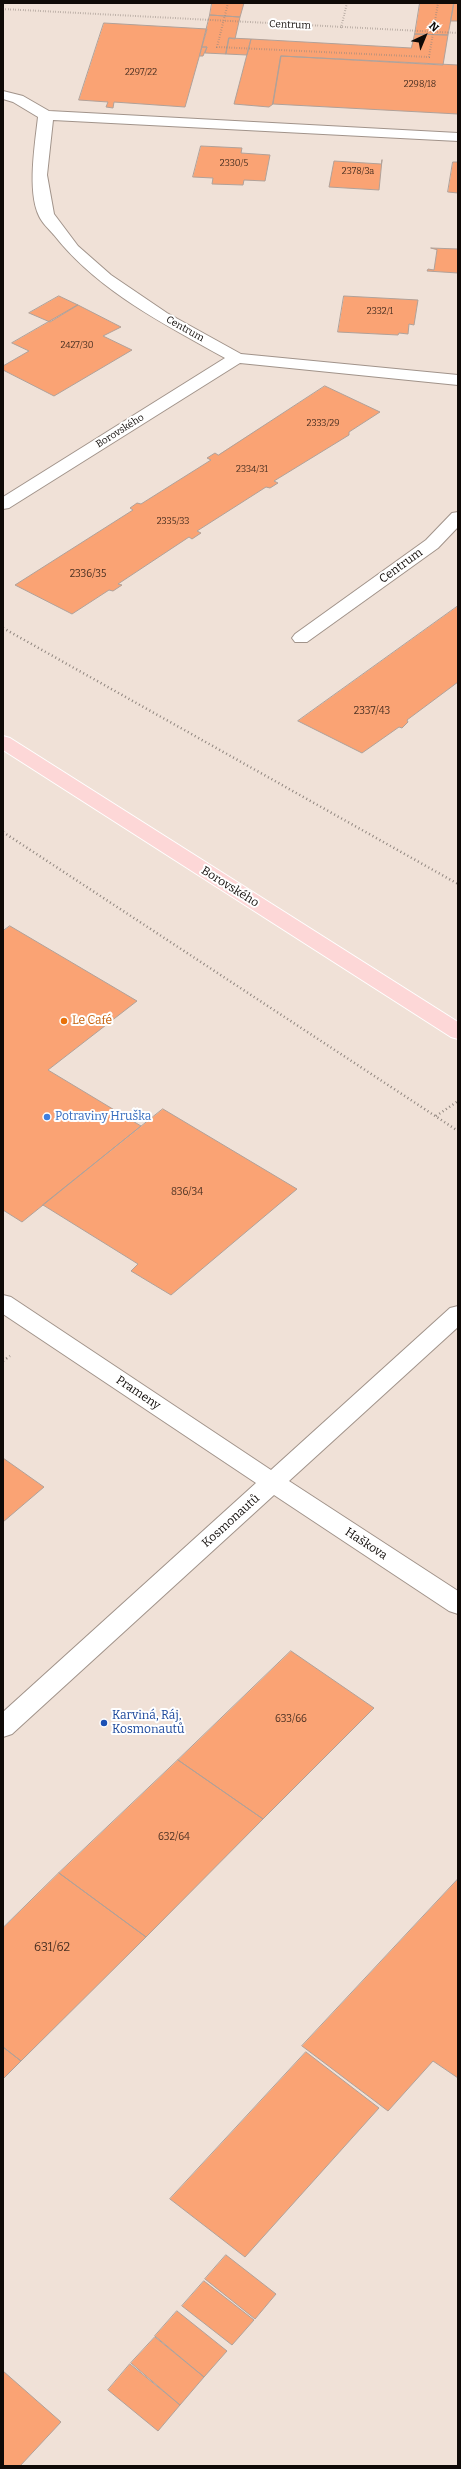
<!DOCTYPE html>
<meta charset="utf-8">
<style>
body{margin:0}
#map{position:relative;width:461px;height:2469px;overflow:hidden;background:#f0e1d7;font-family:Bitter,serif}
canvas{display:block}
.frame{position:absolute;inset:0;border:4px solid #0f0a07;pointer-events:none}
.north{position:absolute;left:405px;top:16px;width:40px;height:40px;-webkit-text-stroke:3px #fff;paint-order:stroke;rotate:44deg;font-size:11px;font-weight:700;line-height:16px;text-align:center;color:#0f0a07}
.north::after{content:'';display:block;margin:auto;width:14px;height:18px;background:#0f0a07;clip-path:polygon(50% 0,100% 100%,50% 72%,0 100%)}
</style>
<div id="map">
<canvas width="461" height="2469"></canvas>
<div class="frame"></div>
<div class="north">N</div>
</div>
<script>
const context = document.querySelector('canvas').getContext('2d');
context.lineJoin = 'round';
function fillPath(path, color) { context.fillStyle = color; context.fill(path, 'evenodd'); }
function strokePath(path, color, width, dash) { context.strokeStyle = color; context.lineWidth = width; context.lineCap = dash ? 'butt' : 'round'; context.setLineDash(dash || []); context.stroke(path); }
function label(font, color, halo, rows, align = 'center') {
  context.font = font + ' Bitter,serif'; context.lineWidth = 4; context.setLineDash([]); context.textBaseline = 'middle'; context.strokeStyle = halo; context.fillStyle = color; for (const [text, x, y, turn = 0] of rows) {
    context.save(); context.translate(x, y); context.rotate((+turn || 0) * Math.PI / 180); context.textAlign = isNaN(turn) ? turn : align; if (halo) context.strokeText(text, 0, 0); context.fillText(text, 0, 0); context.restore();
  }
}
const building = new Path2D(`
 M212,3H244L240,17L210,15Z
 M420,3H454L448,35L415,34Z
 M454,3H458V21H451Z
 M210,15L240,17L235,39L229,38L226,54L205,53L207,47H202Z
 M104,23L207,29L185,107L114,102L113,108L106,107L108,102L79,100Z
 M415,34L448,35L443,65L281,56L273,104L269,107L234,104L251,39L411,48Z
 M229,38L251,39L247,55L226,54Z
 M202,47H207L203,56H200Z
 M281,56L458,65V114L273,104Z
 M201,146L242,148L241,153L270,155L265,181L244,180L243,185L212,184L213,178L193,177Z
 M382,160L379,190L329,187L334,161L381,164Z
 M453,162H458V193L448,192Z
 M431,248L458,249V273L427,271L428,269L434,270L437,250Z
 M59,296L78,305L50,322L29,313Z
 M344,296L418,300L414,325L409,324L408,334L399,333L398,335L338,332Z
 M78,305L121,327L103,336L132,350L54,396L3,370V366L29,351L12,343Z
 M325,386L380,412L349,432V435L274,481L278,483L270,488L266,487L197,531L201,533L192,539L189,537L118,584L122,585L113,591L109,590L72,614L15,585L133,510L130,508L137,503L141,504L211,460L207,458L215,453L218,455Z
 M458,606V682L407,720L408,722L402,728L399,727L362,753L298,721Z
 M10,926L137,1001L48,1070L141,1126L22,1222L3,1210V931Z
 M163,1109L297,1189L171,1295L131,1271L138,1264L43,1205Z
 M3,1458L44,1487L3,1522Z
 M291,1651L374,1708L263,1819L178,1760Z
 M178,1760L263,1819L146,1937L59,1873Z
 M59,1873L146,1937L21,2061L3,2047V1928Z
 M458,1879V2078L433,2061L388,2111L302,2046Z
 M3,2047L21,2061L3,2079Z
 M306,2052L379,2108L245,2257L170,2199Z
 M226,2255L276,2294L255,2319L205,2279Z
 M204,2281L254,2320L232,2345L182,2306Z
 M177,2311L227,2351L204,2377L155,2336Z
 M155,2337L204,2377L180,2405L131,2363Z
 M130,2364L180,2405L158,2431L108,2390Z
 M3,2371L61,2422L20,2466H3Z`);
const pathFar1 = new Path2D(`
 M228,3L217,47L429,57L438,3
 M3,9L458,33
 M341,28L347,3`);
const path = new Path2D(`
 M3,628L458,884
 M3,832L458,1131
 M436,1116L458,1101
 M3,1361L10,1356`);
const minor = new Path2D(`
 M3,91L23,96L49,111L458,133V141L53,120L47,175L54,214L78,246L111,275L167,313L241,354L458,375V385L240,363L9,508L3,509V497L225,358C164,324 98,291 54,235C49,229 42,223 39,216C27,191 35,144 38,117L13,102L3,99Z
 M458,512V527L438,548L307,642H295L292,638L295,634L426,540L452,513Z
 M3,1295L11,1297L271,1470L450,1308L458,1306V1327L289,1481L458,1591V1614L449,1611L274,1495L12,1734L3,1737V1712L256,1483L3,1314Z`);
const major = new Path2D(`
 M3,736L10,738L458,1022V1039L451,1037L3,750Z`);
const markers = [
 [64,1021,4,"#e8710a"],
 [47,1117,4,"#3f7fe0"],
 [104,1723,4,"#1a4fb4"]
];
const farNumbernames = [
 ["2297/22",141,72],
 ["2298/18",420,84],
 ["2330/5",234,163],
 ["2378/3a",358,171],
 ["2332/1",380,311],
 ["2427/30",77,345],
 ["2333/29",323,423],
 ["2334/31",252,469],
 ["2335/33",173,521]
];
const farStreetnames = [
 ["Centrum",290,25,2],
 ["Centrum",185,329,29],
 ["Borovského",120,431,-32]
];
const numberNames = [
 ["2336/35",88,574],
 ["2337/43",372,711],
 ["836/34",187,1192],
 ["633/66",291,1719],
 ["632/64",174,1837]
];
const streetNames = [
 ["Centrum",401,566,-36],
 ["Borovského",230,887,32],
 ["Prameny",138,1393,34],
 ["Kosmonautů",231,1521,-42],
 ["Haškova",366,1544,33]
];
const foodNames = [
 ["Le Café",72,1021]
];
const shopNames = [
 ["Potraviny Hruška",55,1117]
];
const transitNames = [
 ["Karviná, Ráj,",112,1716],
 ["Kosmonautů",112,1730]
];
const nearNumbernames = [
 ["631/62",52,1948]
];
fillPath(building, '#faa374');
strokePath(building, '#b0a199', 1);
strokePath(minor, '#a1938a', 2);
strokePath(major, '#fff', 2);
strokePath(pathFar1, '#8f857e', 2, [0.5, 2]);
strokePath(path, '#8f857e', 2.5, [1, 3]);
fillPath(minor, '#fff');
fillPath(major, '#fdd7d7');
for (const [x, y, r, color] of markers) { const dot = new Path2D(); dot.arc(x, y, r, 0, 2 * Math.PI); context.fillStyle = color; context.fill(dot); strokePath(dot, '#fff', 1.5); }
label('9px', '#4a3022', null, farNumbernames);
label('10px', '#0f0a07', '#fff', farStreetnames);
label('10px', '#4a3022', null, numberNames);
label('12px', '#0f0a07', '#fff', streetNames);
label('12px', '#c56008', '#fff', foodNames, 'left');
label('12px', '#366cbe', '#fff', shopNames, 'left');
label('12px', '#164399', '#fff', transitNames, 'left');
label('12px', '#4a3022', null, nearNumbernames);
</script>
